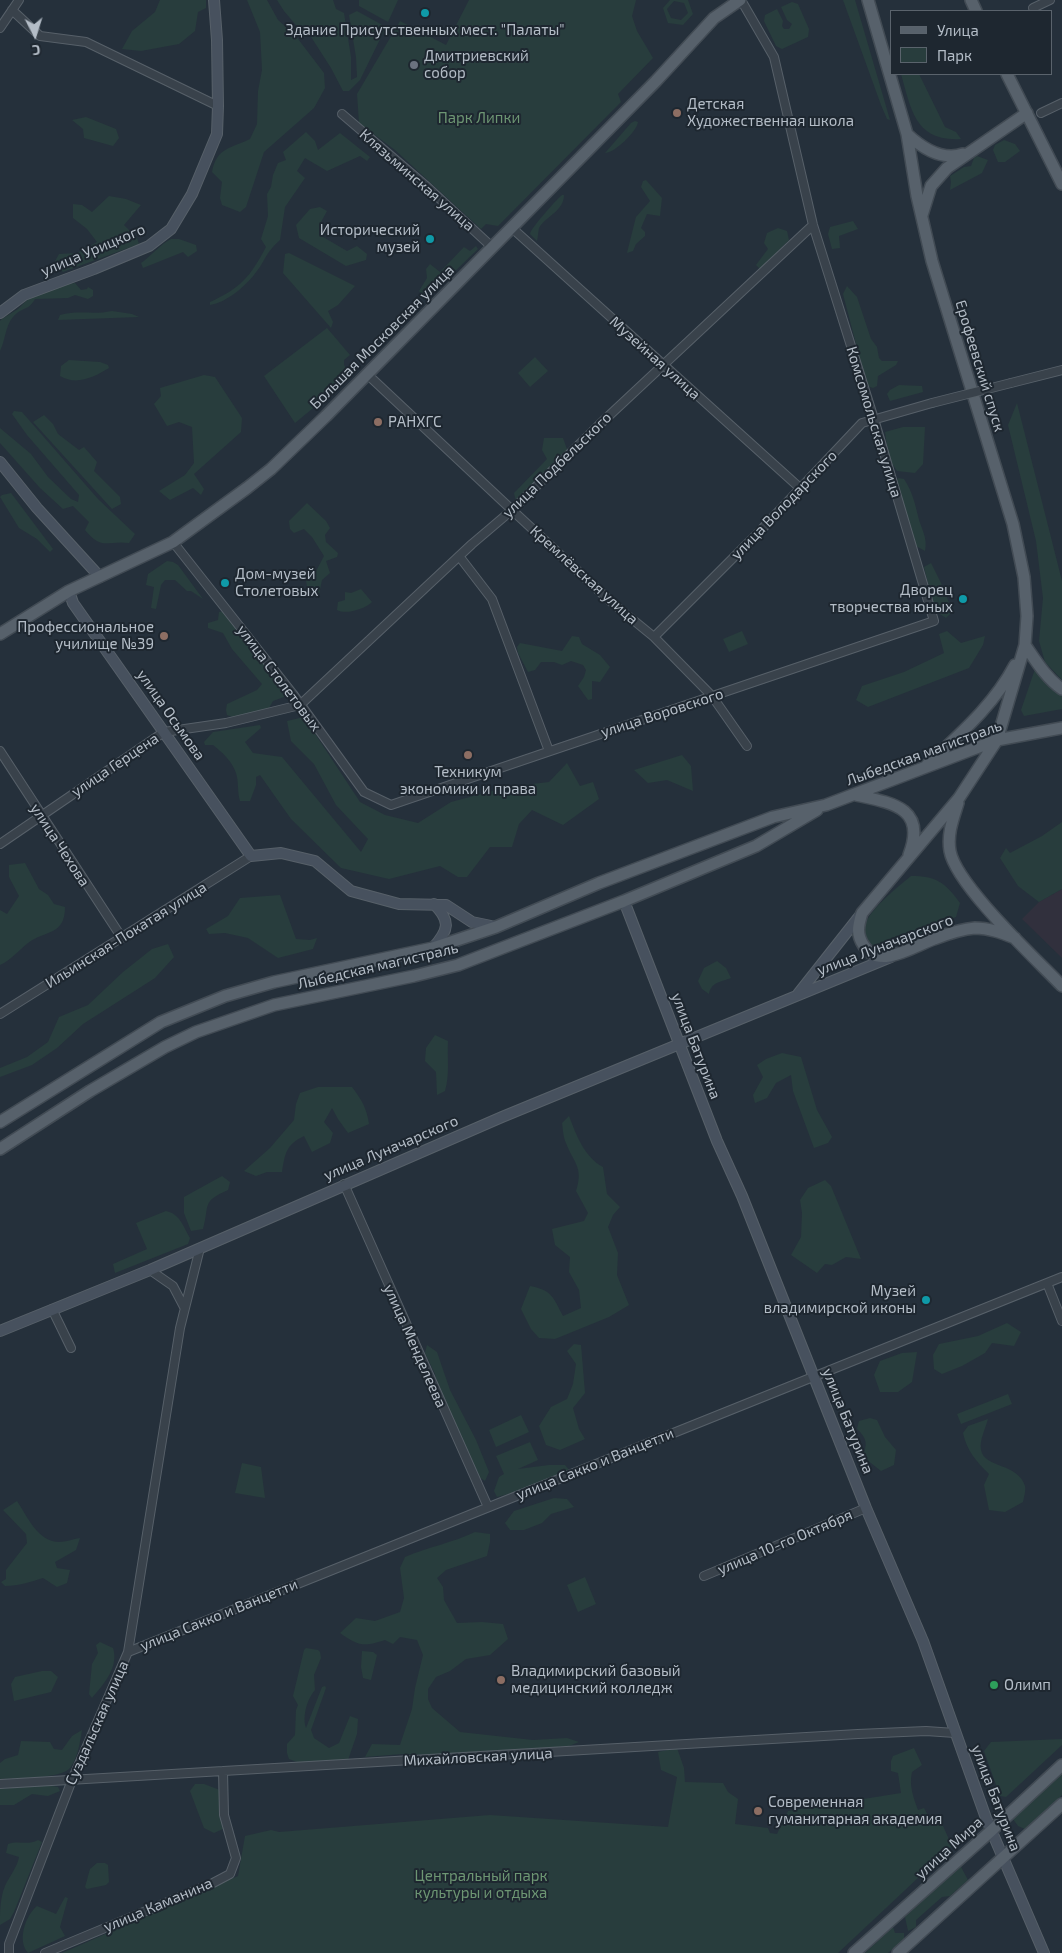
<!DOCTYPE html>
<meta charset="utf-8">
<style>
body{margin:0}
#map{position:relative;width:1062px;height:1953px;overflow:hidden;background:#25303b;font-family:"Exo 2",sans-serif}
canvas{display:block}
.legend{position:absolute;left:890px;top:10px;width:162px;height:65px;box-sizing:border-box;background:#1e2730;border:1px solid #5a636c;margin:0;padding:6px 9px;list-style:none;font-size:15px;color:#b4bdc7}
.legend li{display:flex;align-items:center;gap:10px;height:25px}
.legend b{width:25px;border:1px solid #5a636c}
.north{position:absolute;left:10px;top:10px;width:50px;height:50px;-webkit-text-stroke:4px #1e2730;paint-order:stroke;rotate:175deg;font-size:14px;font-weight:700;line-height:20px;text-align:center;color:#b4bdc7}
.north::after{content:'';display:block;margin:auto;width:18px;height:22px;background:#b4bdc7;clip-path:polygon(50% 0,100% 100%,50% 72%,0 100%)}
</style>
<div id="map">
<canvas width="1062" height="1953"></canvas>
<ul class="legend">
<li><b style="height:6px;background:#57616b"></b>Улица</li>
<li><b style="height:14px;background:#283d3d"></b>Парк</li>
</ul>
<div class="north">С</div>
</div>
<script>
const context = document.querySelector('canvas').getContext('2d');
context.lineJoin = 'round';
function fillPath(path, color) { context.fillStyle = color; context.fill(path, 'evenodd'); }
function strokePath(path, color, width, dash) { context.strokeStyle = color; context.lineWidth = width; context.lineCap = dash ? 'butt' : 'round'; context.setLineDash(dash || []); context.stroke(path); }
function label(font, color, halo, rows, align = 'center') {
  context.font = font + ' "Exo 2",sans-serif'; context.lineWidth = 4; context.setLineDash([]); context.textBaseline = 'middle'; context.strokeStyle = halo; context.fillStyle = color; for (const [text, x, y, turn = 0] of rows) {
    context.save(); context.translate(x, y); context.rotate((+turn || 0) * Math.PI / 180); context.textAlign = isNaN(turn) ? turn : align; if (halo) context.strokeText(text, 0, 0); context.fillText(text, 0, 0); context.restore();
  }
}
const medical = new Path2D(`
 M1062,889V958L1022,919L1039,902Z`);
const green = new Path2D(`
 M160,0H206V8L198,12L195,31L179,44L141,51L122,49L132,31L155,12Z
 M247,0H267L278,20L295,35L324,73L325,88L314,108L264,152L246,207L240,212L222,205L220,198L222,182L212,172C217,147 230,149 250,139L257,124L258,91L262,70L260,32Z
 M277,0H333L336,9L344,13L351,57V80L357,77L356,57L349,15L357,11L386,27L360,80L349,91H343L331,68L306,29L301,31L284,11Z
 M359,0H398L388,22L359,6Z
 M469,0H636L632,16L637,31L653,58L618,94L621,102L498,226L486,224L481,229L395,150L359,123L357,94L400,21L446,45Z
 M670,0H688L693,14L683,25L668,23L663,8ZM674,1L684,3L688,13L681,20L671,18L667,9Z
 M843,0H855L890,120L887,119L881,105Z
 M792,2L798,4L809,29L808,37L782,49L776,46L764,21L765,15L777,9L783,21L782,26L784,29H789L792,24L787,20L781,7Z
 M901,74H919L945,127L956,132L961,139C915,142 911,109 901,74Z
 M86,117L116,129L119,138L113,146L84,138L83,129L72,120Z
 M635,121L638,122C637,131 615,153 605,153L631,123Z
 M306,132L315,141L318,150L340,133L370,157L367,161L360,156L327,171L305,158L297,171L305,178L285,207L280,240C265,253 265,262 254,275C243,288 227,302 210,305V302C241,288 250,277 266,247L261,239L268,216L267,194L271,187L273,175L278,163L286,160L283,152Z
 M1004,140L1015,144L1020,151L1005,162H998L993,150L995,145Z
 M977,156L988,160L982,173L950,190L951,182L950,176L964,167L971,166L974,158Z
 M646,180L662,198L660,216L647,214L641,228L645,232V236L636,244L633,251L627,253L636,217L650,201L641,187L643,181Z
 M562,195H564C564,211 546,216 539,228C538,232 538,237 537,241L530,234C531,228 556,200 562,195Z
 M109,196L126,199L141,205L124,225L137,238L139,244L63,272L54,263L59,254L77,253L97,242L87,229L73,218V204L82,205L92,212Z
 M320,207L327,211L320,224L323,237L347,251L357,246L367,254L366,260L346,266L299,238L296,225L310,209Z
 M853,221L858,229L839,236L840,248L832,249L828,234L830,227Z
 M778,228L787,231L789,240L760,269L756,265L768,249L764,243L767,233Z
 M171,239H179L196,245L197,251L188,257L183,252L143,268L141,263C150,257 162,243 171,239Z
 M476,246L478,249L451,275L446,278L426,299L419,291L427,278L426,269L430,264L440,272L464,247L470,251Z
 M289,253L355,286L338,305L328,311L333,322L331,328L283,273L285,254Z
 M75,283L81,290L87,289L88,287L93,290V296L88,299L75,295L68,298L35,299C29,310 24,307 16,314C5,323 6,340 0,351V321L2,319L18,309L31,296L68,284Z
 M847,286L857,297L871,339L877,347L879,358L882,361H898L896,365L878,376L877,386L873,388L867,386L843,294Z
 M112,311L132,314L139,317L58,320L60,315C77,310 95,315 112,311Z
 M327,328L350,355L344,360V365L348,371L318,404L295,423L264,376Z
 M535,357L548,371L530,387L518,373Z
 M69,360L100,362L108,365L109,368C94,377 77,386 60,376L61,366Z
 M204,375L215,377L242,418L241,432L194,474L204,489L201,495L193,488L170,500L159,491L185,475L194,463L192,427L179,422L167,426L154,404L161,396L160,388Z
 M899,385L922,386L923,392L890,401L887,394L890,390Z
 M1017,403L1062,581V680L1045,662L1039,641L1043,598L1036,541L1008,425Z
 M14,411L22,412L98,499L135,534L129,543C107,540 102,551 85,530L89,522L73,506L63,509L40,488L0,443V428L31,454L48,477L71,499L78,502L79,495L27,435L12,414Z
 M44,415L53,424L58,434L79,450L84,447L97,462L94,471L120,497L121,504L112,509L33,422Z
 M903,427H925L923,464L915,473L897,471L889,459L885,432Z
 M544,438H563L568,452L521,499L516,501L514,493L547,459L542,450Z
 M898,478L904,479C912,491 915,503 918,516C921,529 928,537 925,551L914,545L912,530L895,484Z
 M11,493L53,549L50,552L37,539L19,528L0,497L2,495Z
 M307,503L326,521L330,528L325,535L326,542L338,553L337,557L326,561L330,573L322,580L319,594H312L307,587L306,580L314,575L324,556L312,537L304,529L294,533L290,529L289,521Z
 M167,561L173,562L178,565L203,599L191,591H187L175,580H165L161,585L156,609L151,608L154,587L146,585L148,574Z
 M931,563L941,583L950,605L951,613L946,618L935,611L924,567Z
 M361,589L372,602C365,609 346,615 337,610L338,602L345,600V592L351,593Z
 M225,611L287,693L284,697L273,701L269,708L264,710L235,718L227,715L226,710L227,704L257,690L262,684L232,649L223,633L208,628V623L218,620L219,612Z
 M742,631L748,644L729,652L723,639Z
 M947,631L961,643L985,636L983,645L969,668L868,707L856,700L862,686L904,672L944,653L939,634Z
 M572,636L579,637L582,644L600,655L610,667L600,682L592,681V699L588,700L578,686L584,677L586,670L583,665L571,661L562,665L554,662H541L535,670L528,672L518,653L517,647L520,643L562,651Z
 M1035,669L1050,688L1062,696V709L1024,716L1021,710Z
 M304,717L360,802L385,815L418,823L451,802L507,787L549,782L567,763L580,786L593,782L599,799L563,825L532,810L519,824L512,847H490L467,877H458L440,866L389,879L341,868L291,819L260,775L256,777V785L250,801H240C237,791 239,782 236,773C232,761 222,752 213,745H205L204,742L213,732L260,725L261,728L245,742L253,753L282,757L361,852L368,839L336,805L314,764L291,741L287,721Z
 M682,755L691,766L693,791L667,780L648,783L634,770Z
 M1062,822V889L1039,902L1018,886L1000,858L1006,848L1010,853L1042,836Z
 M25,863L39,889L48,895L54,904L65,907C65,936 45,930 28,943C19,950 11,960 0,965V910L7,914L19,896L9,877V865Z
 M911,876C936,876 945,882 960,903L956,917L882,950L872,948C868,943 863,937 864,930C865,912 898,887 911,876Z
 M280,895L296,939L310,940L317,938L313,949L278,958L248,938L225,933L209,934L206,929L228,916L240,898Z
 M168,944L174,957L155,978L83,1024L57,1048L32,1065L0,1077V1068L27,1057L48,1042L59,1017L88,1005L123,972L152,949Z
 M717,961L726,968L731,978C721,982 711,982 709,994L702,989L698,981L704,968Z
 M435,1035L448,1041C447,1058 450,1074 445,1091L437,1095L436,1072L425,1061L426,1048Z
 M782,1053L801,1057L817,1110L832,1137L828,1143L814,1148L793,1091L791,1075L776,1083L767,1098L755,1103L753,1095L763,1077L757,1065L766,1059Z
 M318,1087H352C362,1100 367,1109 369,1124L348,1133L338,1119L332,1108L324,1122L333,1133L330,1143L312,1152L304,1136C286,1145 285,1153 282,1172H267L256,1176L244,1171L270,1148L294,1120L296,1104L300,1093Z
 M569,1116C576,1134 584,1157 603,1167L607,1194L620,1207L613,1215L608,1227L618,1253L617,1275L629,1305L609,1317L555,1339L539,1338L531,1329L521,1309L530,1286C552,1290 553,1297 563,1316L581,1308L579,1290L569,1272L570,1257L555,1245L552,1229L584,1221L588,1213L576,1191C584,1167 573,1162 566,1143C563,1137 563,1129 562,1123Z
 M222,1176L230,1182L228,1190C201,1202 210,1204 203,1229L191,1231L184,1213V1197Z
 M825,1180L831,1186L861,1259L846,1257L832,1265L825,1264L817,1273L791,1255L801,1237L802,1213L800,1200L808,1188Z
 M166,1211C180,1214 183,1226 190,1238L188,1244L115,1273L113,1264L147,1249L136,1223Z
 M1007,1323L1021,1332L1014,1346L992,1343L985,1353L962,1366L942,1374L934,1369L933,1355L939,1344L978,1336Z
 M574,1344L581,1345L585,1393L573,1408L579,1429L585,1439L560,1450L546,1445L539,1426L551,1407L567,1399L573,1384L576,1364L567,1351Z
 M427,1345L437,1352L450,1390L476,1440L489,1472L485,1481L476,1475L458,1429L441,1400L435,1374L425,1353Z
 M917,1352L912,1382L898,1392H880L874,1375L880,1361L902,1353Z
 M1008,1394L1012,1404L961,1424L957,1414Z
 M521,1415L529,1432L496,1447L489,1430Z
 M870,1418L877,1420L885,1437L896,1450L894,1465L881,1471L862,1456C868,1445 867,1438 857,1429L859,1421Z
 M988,1419C986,1427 979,1441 981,1450C984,1468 1018,1463 1025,1486C1026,1490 1024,1497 1023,1502L1005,1512L989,1510L984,1485L989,1474C976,1461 967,1451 963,1433L968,1426Z
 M530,1442L538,1460L518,1469L549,1465H565L570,1471L523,1490L497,1497L494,1491L499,1477L504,1474L496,1456Z
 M242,1463L261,1467L265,1498L235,1493Z
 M554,1498L567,1499L574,1507L551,1514L542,1523L524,1530H510L505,1523L514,1511Z
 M17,1501C27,1516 38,1542 59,1542C66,1542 73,1539 80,1538L76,1550L55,1562L57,1568L70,1570L67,1583L57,1587L43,1578C30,1582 19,1586 5,1586L1,1582L6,1579V1570L27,1543L26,1534L3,1510Z
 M475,1532L490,1534V1542L487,1556L446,1570L437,1578L443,1587L444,1600L457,1623L482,1622L503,1624L508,1639L490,1655L466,1659L450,1671L436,1677L428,1689V1699L432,1708L460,1732L533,1740L567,1738L579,1742L569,1746L490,1753L443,1755L402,1754L365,1757L372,1744L400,1745L412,1709L415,1688L423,1655L417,1640L400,1637L393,1644L385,1640C364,1647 358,1646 340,1633L356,1618L375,1621L400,1612L404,1598L400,1568L405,1557C428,1547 452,1543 475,1532Z
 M585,1577L596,1604L578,1612L567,1585Z
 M100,1642L113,1648C119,1667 104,1684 92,1698L89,1694L92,1664L98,1653L96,1645Z
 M306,1648L318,1650L320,1652L321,1658L314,1675L315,1690C307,1699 302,1717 306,1728L322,1687L325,1686L326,1688L311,1730L314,1738L329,1748L339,1743L350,1716L358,1719L357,1734L348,1760L305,1765L289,1759L287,1753V1744L295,1735L296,1710L298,1705L293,1696L304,1650Z
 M362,1651L373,1652L377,1655L371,1680L363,1678L361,1667Z
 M42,1671H51L58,1677L51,1692L14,1701L11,1684L15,1677Z
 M82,1730C80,1742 78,1757 70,1768C61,1779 15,1778 0,1779V1763L5,1759L18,1755L21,1741L50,1742L54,1749L62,1750L72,1736Z
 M1062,1739V1745L1006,1797L1000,1796L984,1751L991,1742Z
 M677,1748L684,1768L685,1782L723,1783L728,1792L738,1799L735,1824L768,1828L770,1833L777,1834L788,1811L901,1793L898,1773L891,1771V1761L893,1756L914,1748L922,1765L912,1772C909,1786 913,1796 918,1810L924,1808L931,1821L943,1826L952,1846L838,1953H62L238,1876L245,1836L271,1830L279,1832L490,1815L668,1827L677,1777L661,1770L658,1752Z
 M1062,1773V1795L1025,1829L1018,1826L1013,1819Z
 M195,1784H204L220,1790L223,1829L214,1833L204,1828L190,1791Z
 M46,1785L58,1787L60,1791L48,1796L32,1794L14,1805H0V1789Z
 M38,1840L42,1842L14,1912L10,1919L0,1925C0,1911 0,1898 5,1886C10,1875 17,1868 19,1857L6,1853L8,1844C20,1840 27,1846 38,1840Z
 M97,1863H105L108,1865L109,1882L106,1885L87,1889L85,1887L90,1869Z
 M960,1865L968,1880L950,1896L942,1897L916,1920V1927L908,1931L905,1917Z
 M65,1897L68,1898L60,1927L65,1936L28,1953C17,1941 25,1916 37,1906L56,1914Z
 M893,1927L895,1933H904V1939L888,1953H865Z`);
const street = new Path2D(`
 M1033,8L1050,0
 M12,10L40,36L86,42L218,106
 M0,28L19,0
 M1041,113L1062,103
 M342,114L425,185L492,247
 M512,228L800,488
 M367,374L512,510L610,601L654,637L712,696L747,746
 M1011,383L1062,370
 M173,542L293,694L364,792L391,805L934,621L874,419L813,225L774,57L741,0
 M459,556L492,599L549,751
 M654,637L761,530L862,423L932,403
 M0,751L122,938
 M0,844L164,732L226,723L300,705L472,544L512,510L599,425L813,225
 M0,1014L251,856
 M344,1184L488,1507
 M150,1270L173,1286L184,1307
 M1047,1283L1062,1321
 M52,1309L71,1348
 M704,1576L866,1508
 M128,1652L1062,1277
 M0,1784L858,1734L926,1731L955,1733
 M9,1953V1944L72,1780L128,1652L180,1328L200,1248
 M45,1953L213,1883L230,1874L236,1858L224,1815L223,1771`);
const secondary = new Path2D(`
 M0,313L24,295L94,269L149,246L171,229L192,194L217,134L218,106L217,40L214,0
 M0,462L37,508L100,577
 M69,591L73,603L251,856L281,853L315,861L351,891L399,904L446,905L472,922L496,927
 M624,901L717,1141L742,1196L866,1508L923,1641L986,1818L1044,1953
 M433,948C449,930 451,921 434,904
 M798,994L862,913
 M0,1331L150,1270L502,1117L891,957`);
const primary = new Path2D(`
 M868,0L907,134L917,196L932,261L1013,524L1024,577L1027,616L1025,645L997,740L959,798L862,913C858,926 856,934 864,946C879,970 914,946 934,939C947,934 961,929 975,928C989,928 1002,933 1015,938
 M971,0L976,11
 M1007,74L1062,184
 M907,134C922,148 942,161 963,154
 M922,215L931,186L947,168L1027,113
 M0,634L69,591L173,542L247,488L271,469L326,416L656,81L714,18L740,0
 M1025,645C1036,661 1046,678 1062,689
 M927,765C960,734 994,705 1015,665
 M856,795C893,803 927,808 909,855
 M958,803C953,819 947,834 950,851C956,885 1036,959 1062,986
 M0,1122L161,1022L225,996L274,982L433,948L496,927L599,883L773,817L826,805L997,740L1062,728
 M0,1149L90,1091L165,1047L196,1032L274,1005L414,976L458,965L624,901L756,846L817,810
 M854,1953L991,1831L1062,1765
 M898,1953L1062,1804`);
const streetBridge = new Path2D(`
 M932,403L1011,383`);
const markers = [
 [425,13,5,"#0f9aa8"],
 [414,65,5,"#6b7280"],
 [677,113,5,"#8d6e63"],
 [430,239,5,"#0f9aa8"],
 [378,422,5,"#8d6e63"],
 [225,583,5,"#0f9aa8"],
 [963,599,5,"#0f9aa8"],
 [164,636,5,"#8d6e63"],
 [468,755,5,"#8d6e63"],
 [926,1300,5,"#0f9aa8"],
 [501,1680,5,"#8d6e63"],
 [994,1685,5,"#2e9e5b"],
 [758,1811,5,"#8d6e63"]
];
const poiNames = [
 ["Здание Присутственных мест. \"Палаты\"",425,30,"center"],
 ["Дмитриевский",424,56],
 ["собор",424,73],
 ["Детская",687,104],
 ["Художественная школа",687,121],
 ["Исторический",420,230,"right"],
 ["музей",420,247,"right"],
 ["РАНХГС",388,422],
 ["Дом-музей",235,574],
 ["Столетовых",235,591],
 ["Дворец",953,590,"right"],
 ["творчества юных",953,607,"right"],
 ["Профессиональное",154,627,"right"],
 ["училище №39",154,644,"right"],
 ["Техникум",468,772,"center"],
 ["экономики и права",468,789,"center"],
 ["Музей",916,1291,"right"],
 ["владимирской иконы",916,1308,"right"],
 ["Владимирский базовый",511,1671],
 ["медицинский колледж",511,1688],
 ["Олимп",1004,1685],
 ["Современная",768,1802],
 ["гуманитарная академия",768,1819]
];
const parkNames = [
 ["Парк Липки",479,118],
 ["Центральный парк",481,1876],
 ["культуры и отдыха",481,1893]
];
const streetNames = [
 ["Клязьминская улица",417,180,41],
 ["улица Урицкого",93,250,-23],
 ["Большая Московская улица",382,337,-45],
 ["Музейная улица",655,358,42],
 ["Ерофеевский спуск",980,366,73],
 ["Комсомольская улица",874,422,73],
 ["улица Подбельского",557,465,-44],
 ["улица Володарского",784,505,-46],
 ["Кремлёвская улица",584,575,42],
 ["улица Столетовых",279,678,53],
 ["улица Воровского",662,713,-18],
 ["улица Осьмова",171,715,55],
 ["Лыбедская магистраль",924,753,-20],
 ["улица Герцена",115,765,-34],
 ["улица Чехова",60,845,57],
 ["Ильинская-Покатая улица",126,935,-32],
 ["улица Луначарского",885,945,-21],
 ["Лыбедская магистраль",378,966,-13],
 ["улица Батурина",696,1046,69],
 ["улица Луначарского",391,1148,-23],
 ["улица Менделеева",415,1346,66],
 ["улица Батурина",848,1421,68],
 ["улица Сакко и Ванцетти",595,1464,-22],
 ["улица 10-го Октября",785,1542,-23],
 ["улица Сакко и Ванцетти",219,1615,-22],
 ["Суздальская улица",97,1723,-66],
 ["Михайловская улица",478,1757,-3],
 ["улица Батурина",996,1798,69],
 ["улица Мира",949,1848,-42],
 ["улица Каманина",158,1905,-23]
];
fillPath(medical, '#31303d');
fillPath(green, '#283d3d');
strokePath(street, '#576069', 10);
strokePath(secondary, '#576069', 12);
strokePath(primary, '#424b54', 14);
strokePath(street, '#39424b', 8);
strokePath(secondary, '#47515e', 10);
strokePath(primary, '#57616b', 11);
strokePath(streetBridge, '#576069', 10, []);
strokePath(streetBridge, '#39424b', 8);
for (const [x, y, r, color] of markers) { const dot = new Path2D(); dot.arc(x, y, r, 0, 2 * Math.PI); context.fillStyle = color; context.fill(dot); strokePath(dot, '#1e2730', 2); }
label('15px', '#b4bdc7', '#1e2730', poiNames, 'left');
label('15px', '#6d9673', '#1e2730', parkNames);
label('15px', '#b4bdc7', '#1e2730', streetNames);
</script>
